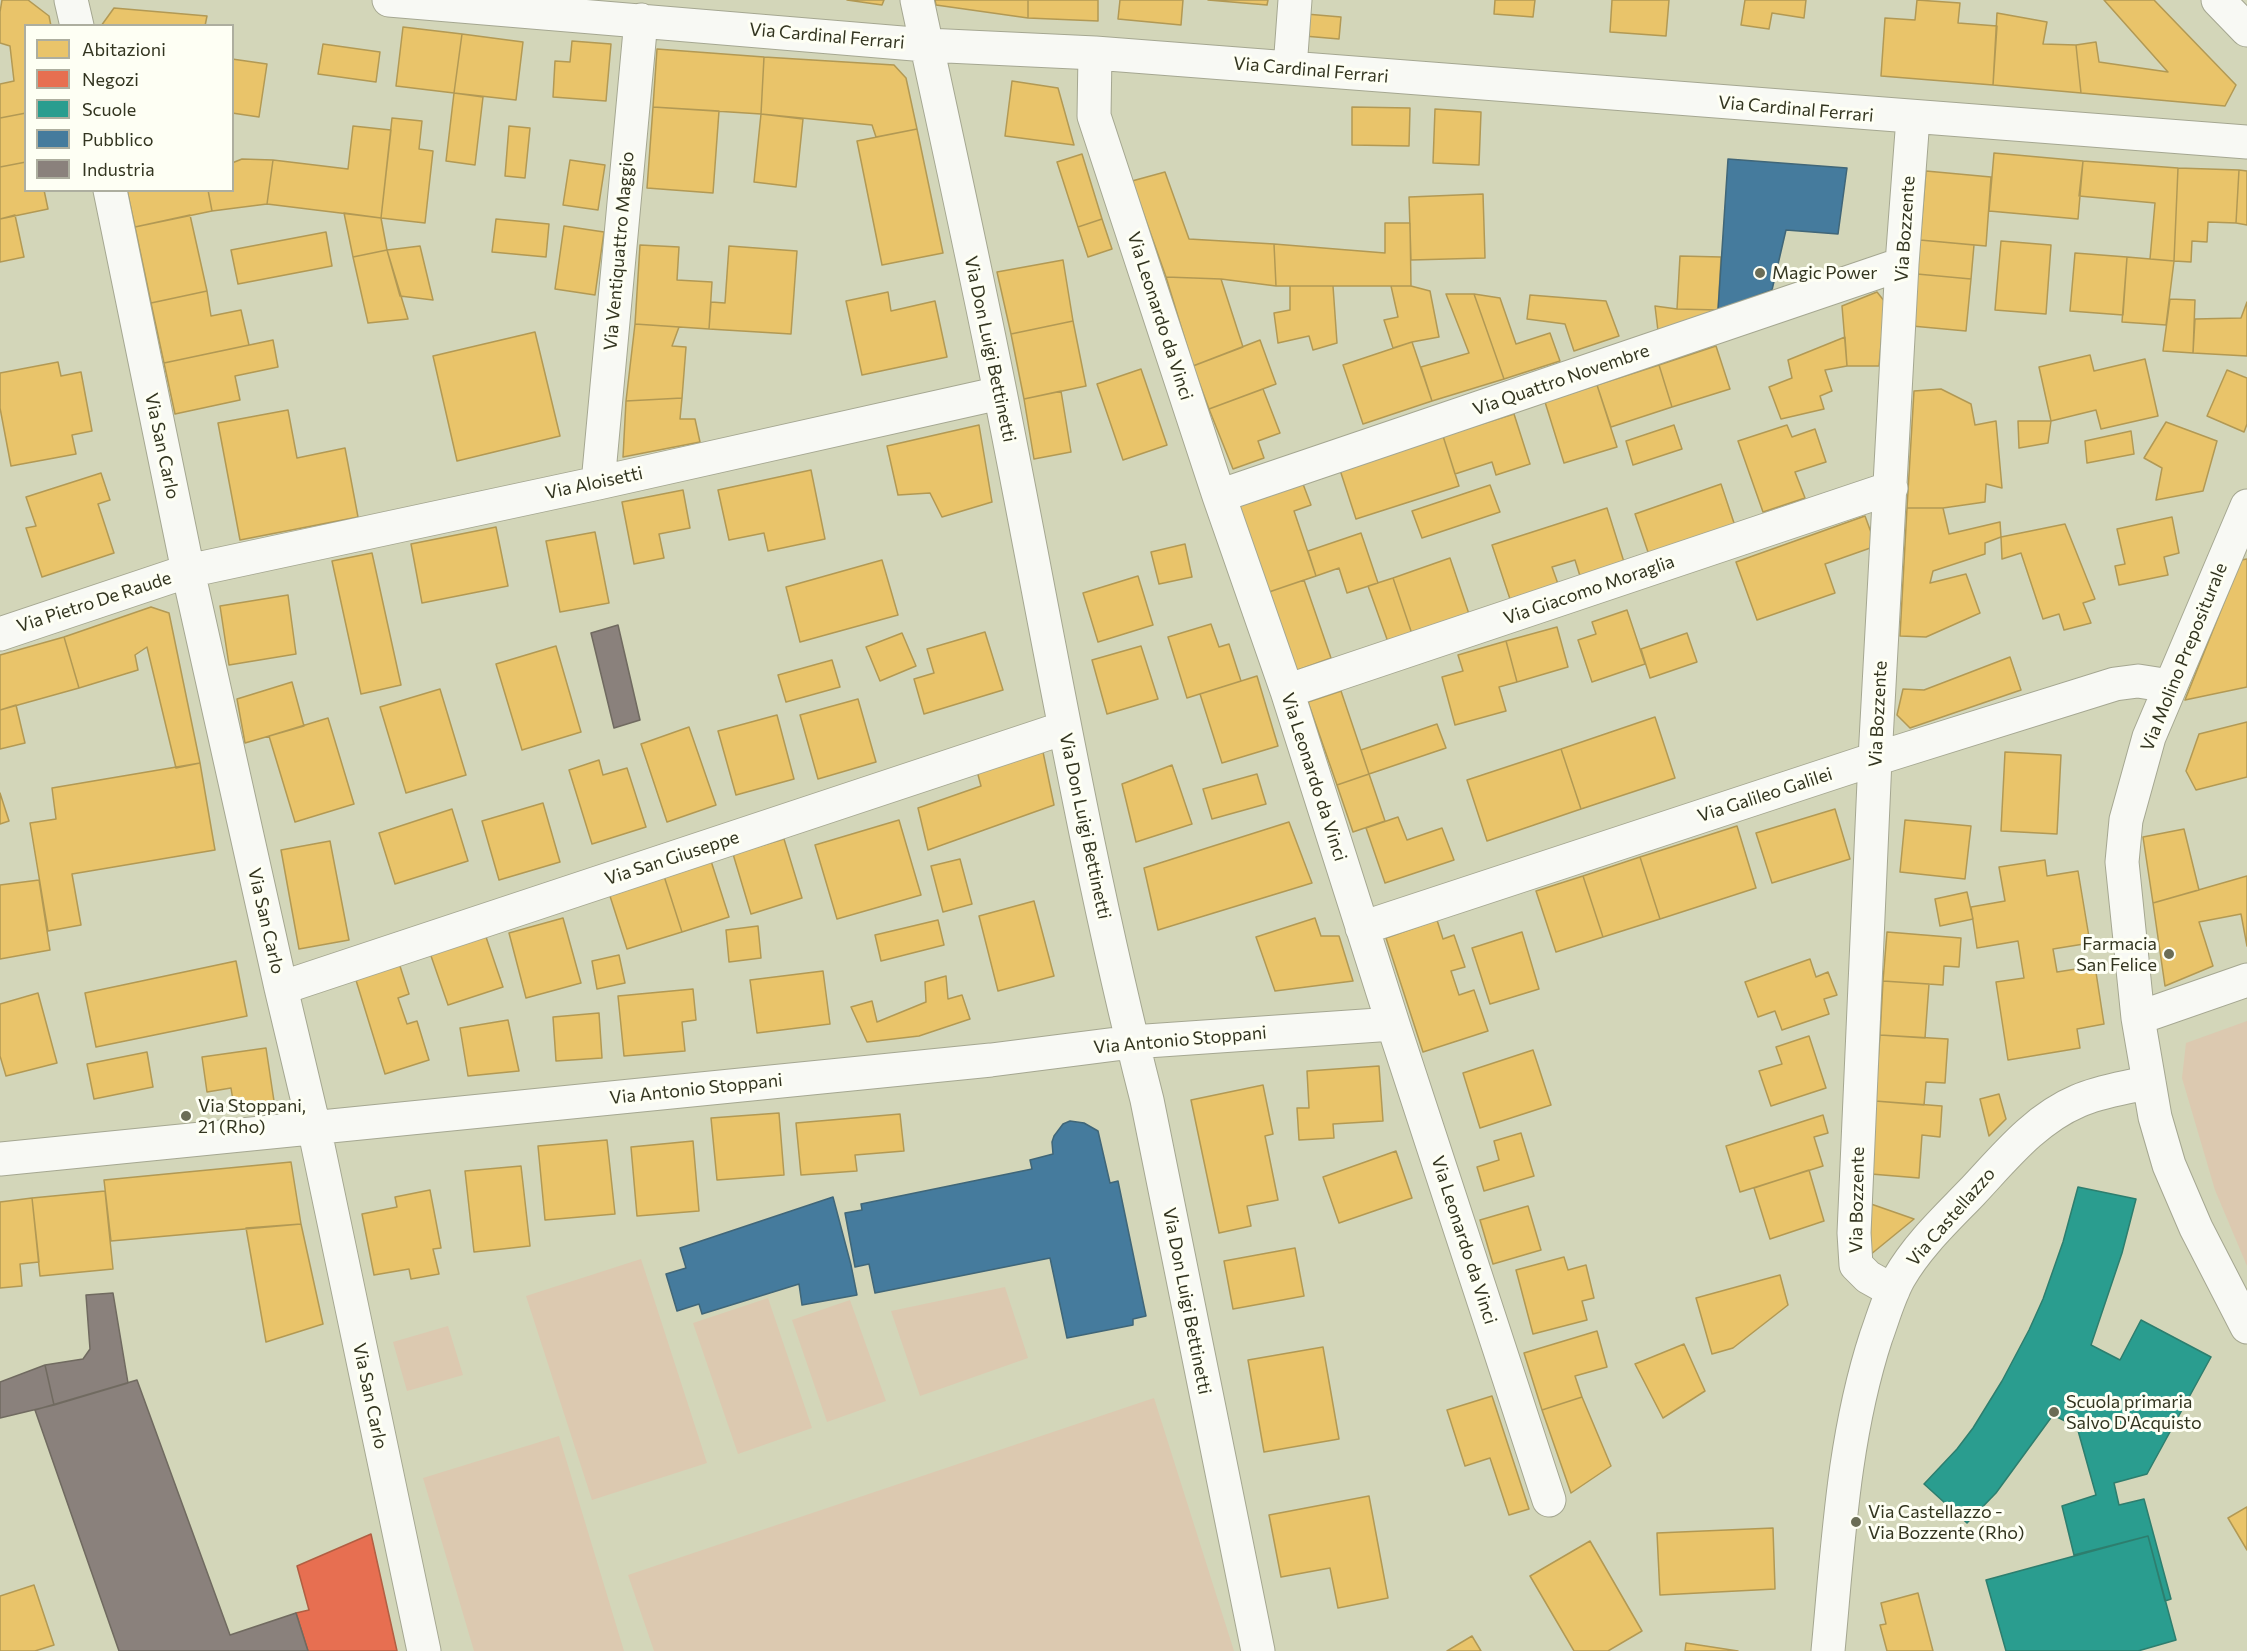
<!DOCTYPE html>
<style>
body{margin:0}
#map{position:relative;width:2247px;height:1651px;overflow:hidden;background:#d3d6b9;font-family:Commissioner,sans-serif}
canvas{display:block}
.legend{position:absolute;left:24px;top:24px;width:210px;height:168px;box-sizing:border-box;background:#fefff4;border:2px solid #adae9f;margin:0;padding:8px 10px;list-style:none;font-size:18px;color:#333520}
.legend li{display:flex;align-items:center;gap:12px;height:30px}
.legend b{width:30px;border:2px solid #adae9f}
</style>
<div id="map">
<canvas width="2247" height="1651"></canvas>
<ul class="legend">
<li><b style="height:16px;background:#e9c46a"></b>Abitazioni</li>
<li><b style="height:16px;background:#e76f51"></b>Negozi</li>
<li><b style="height:16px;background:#2a9d8f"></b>Scuole</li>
<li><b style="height:16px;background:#457b9d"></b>Pubblico</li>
<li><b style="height:16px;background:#8a817c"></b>Industria</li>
</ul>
</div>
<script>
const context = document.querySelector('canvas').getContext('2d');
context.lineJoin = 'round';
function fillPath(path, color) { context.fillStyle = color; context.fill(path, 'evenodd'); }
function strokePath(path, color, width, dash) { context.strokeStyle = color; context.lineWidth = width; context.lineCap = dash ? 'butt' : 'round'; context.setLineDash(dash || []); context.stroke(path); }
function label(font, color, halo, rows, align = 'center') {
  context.font = font + ' Commissioner,sans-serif'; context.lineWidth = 6; context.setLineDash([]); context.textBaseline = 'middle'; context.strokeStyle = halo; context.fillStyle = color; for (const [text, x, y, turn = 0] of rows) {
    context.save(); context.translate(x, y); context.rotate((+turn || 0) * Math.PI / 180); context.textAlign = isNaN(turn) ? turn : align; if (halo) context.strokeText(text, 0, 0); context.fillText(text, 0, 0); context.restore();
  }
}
const green = new Path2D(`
 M2247,1021V1266L2215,1190L2182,1078L2186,1043Z
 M641,1259L707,1463L592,1500L526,1296Z
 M1005,1287L1028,1358L920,1396L891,1311Z
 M768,1298L812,1428L738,1454L693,1323Z
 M850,1300L886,1401L827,1422L792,1320Z
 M448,1326L463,1375L407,1391L393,1342Z
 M1154,1398L1234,1651H654L628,1575Z
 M559,1436L624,1651H474L423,1478Z`);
const homes = new Path2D(`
 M2,0H28L49,16L51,26H26V113L0,118V84L14,81L10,46L0,43V12Z
 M847,0H884L882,5Z
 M935,0H1028V18L936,5Z
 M1028,0H1098V21L1028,18Z
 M1120,0H1183L1181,25L1118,19Z
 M1208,0H1268L1267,5Z
 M1495,0H1535L1533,17L1494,14Z
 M1612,0H1669L1666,36L1610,32Z
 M1745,0H1806L1804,18L1772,13L1769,29L1741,25Z
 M1917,0L1960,3L1958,23L1997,26L1993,85L1881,76L1885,18L1915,20Z
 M2104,0H2154L2236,85L2225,106L2081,93L2076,45L2096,42L2099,62L2168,72Z
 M114,8L207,16L205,26H101Z
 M1997,13L2047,22L2043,44L2076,45L2081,93L1993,85Z
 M1306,14L1341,17L1339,39L1304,36Z
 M403,27L462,34L454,93L396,86Z
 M462,34L523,42L516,100L454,93Z
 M572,41L611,44L606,101L553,97L555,61L570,62Z
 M323,44L380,52L376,82L318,74Z
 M657,49L764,57L761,114L653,107Z
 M764,57L894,65L906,78L917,129L876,137L872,125L761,114Z
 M232,59L267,64L259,117L232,113Z
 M1012,81L1058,88L1074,145L1005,136Z
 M454,93L483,97L475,165L446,161Z
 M653,107L719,111L713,193L647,188Z
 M1352,107L1410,108L1409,146L1352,145Z
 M1435,109L1481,112L1479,165L1433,163Z
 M26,113V162L0,167V118Z
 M761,114L803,119L796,187L754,182Z
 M392,118L422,121L419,149L433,151L425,223L381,218Z
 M353,126L391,130L381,218L267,204L273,160L348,169Z
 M509,126L530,128L525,178L505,176Z
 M917,129L943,253L882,265L857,141Z
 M1994,153L2083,161L2078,219L1989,211Z
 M1082,154L1102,219L1078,227L1057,162Z
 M242,159L273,160L267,204L212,211L208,190H232V163Z
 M570,160L605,165L598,210L563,205Z
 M2083,161L2178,168L2174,261L2150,259L2155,203L2079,196Z
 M26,162V190H44L48,209L0,219V167Z
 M2178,168L2239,170L2236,223L2208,222L2207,242L2192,241L2191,262L2174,261Z
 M2239,170L2247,171V225L2236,223Z
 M1926,171L1991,177L1986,246L1920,240Z
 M1165,172L1189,239L1274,244L1276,286L1221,279L1166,277L1132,181Z
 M127,190H208L212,211L135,227Z
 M1483,194L1485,258L1411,260L1409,197Z
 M344,213L381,218L387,250L353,257Z
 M15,215L24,257L0,262V219Z
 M190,215L207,291L151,303L135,227Z
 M496,219L549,224L546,257L492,252Z
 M1102,219L1112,249L1088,257L1078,227Z
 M1385,223H1410L1411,286H1276L1274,244L1385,253Z
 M564,226L604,232L595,295L555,289Z
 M326,232L332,266L238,284L231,250Z
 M1920,240L1974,245L1971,279L1917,274Z
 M2001,241L2051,245L2046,314L1995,310Z
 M640,245L679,247L677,280L712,282L709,329L635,324Z
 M420,246L433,300L400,296L387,250Z
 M729,246L797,251L791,334L709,329L711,302L725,303Z
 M387,250L408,319L368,323L353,257Z
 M2075,253L2127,257L2123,315L2070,311Z
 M1680,256L1721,257L1718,310L1677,309Z
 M2127,257L2174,261L2166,325L2122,322Z
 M1063,260L1073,321L1011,334L997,272Z
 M1917,274L1971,279L1966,331L1912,326Z
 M1166,277L1221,279L1243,347L1193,366Z
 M1290,286H1333L1337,343L1313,350L1309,336L1278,343L1274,313L1290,310Z
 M1391,286H1411L1430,291L1439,337L1412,342L1393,348L1384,320L1398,317Z
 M207,291L211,316L241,310L249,345L164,363L151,303Z
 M888,292L891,311L935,301L947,357L862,375L846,301Z
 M1877,292L1885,302L1879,366H1847L1842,306Z
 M1446,294H1474L1504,379L1432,401L1421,367L1469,353Z
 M1474,294L1500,298L1516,344L1550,333L1560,361L1504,379Z
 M1530,295L1606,301L1619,336L1574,351L1565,324L1527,319Z
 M2170,299L2195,300L2193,353L2163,351Z
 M2247,302V356L2193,353L2195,319L2241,318Z
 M1655,306L1677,309L1718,310L1658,331Z
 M1073,321L1086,386L1024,399L1011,334Z
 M635,324L679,327L672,346L686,347L682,398L626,401Z
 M535,332L560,436L457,461L433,356Z
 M1845,337L1847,366L1825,370L1832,391L1820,396L1824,409L1781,419L1769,387L1792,378L1788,360Z
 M273,340L278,367L235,376L240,400L175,414L164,363Z
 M1260,340L1276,384L1209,409L1193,366Z
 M1412,342L1432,401L1363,424L1343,365Z
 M1716,346L1730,389L1672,407L1659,365Z
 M2090,355L2094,371L2145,359L2158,416L2101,429L2096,410L2051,421L2039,367Z
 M58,362L61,376L81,372L92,431L72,435L76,454L11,466L0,408V373Z
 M1659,365L1672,407L1611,427L1597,385Z
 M1141,369L1167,445L1123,460L1097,384Z
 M2227,370L2247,378V424L2244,432L2207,416Z
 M1597,385L1617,447L1564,463L1545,402Z
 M1263,389L1280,433L1258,441L1264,458L1233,469L1209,409Z
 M1941,389L1971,404L1975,425L1996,421L2002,488L1986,484L1985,502L1943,508H1907L1914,391Z
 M1061,391L1071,452L1034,459L1024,399Z
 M682,398L680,419H695L700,442L623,457L626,401Z
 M288,410L297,458L345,448L358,517L240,540L218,423Z
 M1514,414L1530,464L1496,475L1492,462L1455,474L1443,436Z
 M2018,421H2051L2048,443L2019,448Z
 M2166,422L2217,441L2203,491L2156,500L2162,468L2144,458Z
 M979,425L992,502L942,517L930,493L898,495L887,446Z
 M1674,425L1682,449L1633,465L1626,441Z
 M1787,425L1792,437L1815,429L1826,462L1795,472L1805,498L1763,512L1738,441Z
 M2131,431L2134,454L2087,463L2085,441Z
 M1443,436L1459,486L1356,519L1340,470Z
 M811,470L825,539L768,551L764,533L729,540L718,490Z
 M101,473L110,500L98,504L114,553L42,577L26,528L36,526L26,497Z
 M1303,484L1311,505L1294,511L1316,576L1269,592L1239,506Z
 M1721,484L1735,526L1649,555L1635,514Z
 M1490,485L1500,512L1422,538L1412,511Z
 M683,490L690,528L659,534L664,558L634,564L622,502Z
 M1607,508L1624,562L1580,576L1575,560L1552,567L1558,584L1510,599L1492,545Z
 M1907,508H1943L1949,534L2000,522L2001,537L1985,543V554L1933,571L1930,583L1966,574L1980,613L1926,637L1900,636Z
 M1865,516L1876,546L1825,564L1835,593L1757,620L1736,562Z
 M2172,517L2179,553L2164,557L2168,575L2119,585L2115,566L2125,564L2117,529Z
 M2065,524L2095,599L2083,603L2091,623L2064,630L2059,614L2043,619L2021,553L2002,559L2001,537Z
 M496,527L508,586L422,603L411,544Z
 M595,532L609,603L560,612L546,541Z
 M1361,533L1378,583L1347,593L1339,568L1316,576L1308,551Z
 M1185,544L1192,577L1159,584L1151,552Z
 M372,553L401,685L361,694L332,561Z
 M1450,558L1469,614L1412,634L1393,578Z
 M2247,559V687L2185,700L2241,560Z
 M882,560L898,615L800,642L786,587Z
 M1138,576L1153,625L1098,642L1083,593Z
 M1393,578L1412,634L1388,642L1368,586Z
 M1304,580L1331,658L1295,671L1269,592Z
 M288,595L296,654L229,665L220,606Z
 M151,607L169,613L200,763L176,768L147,647L135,655L138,670L79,688L64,637Z
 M1627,610L1645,664L1592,682L1578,640L1596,634L1592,622Z
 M1211,624L1219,647L1229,644L1241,681L1187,698L1168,637Z
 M1557,627L1568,667L1517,682L1506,641Z
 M985,632L1003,690L924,714L914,679L934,673L927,649Z
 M902,633L916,666L880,681L866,647Z
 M1687,633L1697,662L1650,678L1641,649Z
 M64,637L79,688L0,710V655Z
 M1506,641L1517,682L1499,687L1506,711L1455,725L1442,677L1463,671L1458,655Z
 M556,646L581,732L522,750L496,664Z
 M1141,646L1158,699L1107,714L1092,660Z
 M2010,657L2021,690L1910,728L1897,715L1903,689L1924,690Z
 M832,660L840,687L786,702L778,675Z
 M1257,676L1278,746L1222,763L1200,694Z
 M292,682L304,726L245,743L237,699Z
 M440,689L466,775L406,793L380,707Z
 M1341,691L1369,774L1337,785L1308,702Z
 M858,699L876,762L818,779L800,715Z
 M16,705L25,743L0,749V710Z
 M777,715L794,779L736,795L718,731Z
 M1655,717L1675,778L1581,809L1561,749Z
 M328,718L354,804L295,822L269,736Z
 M2247,722V777L2196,790L2186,771L2199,734Z
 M1437,724L1446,748L1369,774L1361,750Z
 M689,727L716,805L667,822L641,744Z
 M1561,749L1581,809L1487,841L1467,780Z
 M1043,752L1054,805L928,850L918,808L981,786L977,771Z
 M2005,752L2061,755L2057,834L2001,831Z
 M599,760L603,775L627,768L646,827L592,844L569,770Z
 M200,763L215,850L72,874L81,925L48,931L30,823L56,819L52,788Z
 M1172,765L1192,824L1136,842L1122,784Z
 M1257,774L1266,804L1212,819L1203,789Z
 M1369,774L1385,821L1353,832L1337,785Z
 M0,793L9,821L0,824Z
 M543,803L560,862L499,880L482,821Z
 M452,809L468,861L395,884L379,833Z
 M1835,809L1850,859L1772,883L1756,833Z
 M1398,817L1407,840L1442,828L1454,860L1385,883L1366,828Z
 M899,820L921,895L837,919L815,845Z
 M1905,820L1971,826L1965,879L1900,872Z
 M1289,822L1312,883L1158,930L1144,868Z
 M1737,826L1756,888L1660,919L1640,857Z
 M2184,829L2199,890L2153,903L2143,837Z
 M784,839L802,898L751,914L733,854Z
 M330,841L349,940L299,949L281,850Z
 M1640,857L1660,919L1603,937L1583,876Z
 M960,859L972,904L943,912L931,866Z
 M2045,860L2047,876L2078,871L2090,943L2053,949L2057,972L2095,966L2104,1024L2077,1029L2080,1048L2008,1060L1996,982L2024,978L2018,941L1977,948L1971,907L2005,901L1999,867Z
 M711,861L729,917L682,932L664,876Z
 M664,876L682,932L627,949L609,893Z
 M1583,876L1603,937L1556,952L1536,891Z
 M2247,876V946L2241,914L2199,922L2213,966L2165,986L2153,903Z
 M39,880L50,950L0,959V885Z
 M1967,892L1973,919L1940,926L1935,899Z
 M1034,901L1054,976L998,991L979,916Z
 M563,918L581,983L526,998L509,933Z
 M1315,918L1321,936H1339L1353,981L1275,991L1256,937Z
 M938,920L944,945L881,961L875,935Z
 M1437,920L1443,939L1454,935L1465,967L1451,971L1459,995L1474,990L1488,1031L1423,1052L1386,938Z
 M758,926L761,958L729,962L726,930Z
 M1522,932L1539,989L1490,1004L1472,948Z
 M1887,932L1961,938L1959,967L1944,966L1943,985L1883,981Z
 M485,934L503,987L448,1005L430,953Z
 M619,955L625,983L597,989L592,961Z
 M1810,959L1816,977L1828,972L1837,995L1824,999L1829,1014L1782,1030L1775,1011L1758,1017L1745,982Z
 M236,961L247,1016L96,1047L85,993Z
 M399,963L409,994L398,998L407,1024L417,1021L429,1060L385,1074L355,977Z
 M823,971L830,1024L757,1033L750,980Z
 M946,976L948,999L962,995L970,1019L919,1036L867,1042L851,1007L872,1001L877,1022L926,1002L925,982Z
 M1883,981L1929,984L1925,1038L1880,1035Z
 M693,989L696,1020L682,1022L685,1051L624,1056L618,996Z
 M38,993L57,1063L6,1076L0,1056V1004Z
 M599,1013L602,1058L556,1061L553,1017Z
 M508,1020L519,1071L468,1076L460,1028Z
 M1880,1035L1948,1039L1945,1083L1926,1082L1924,1105L1875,1101Z
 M1809,1036L1826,1088L1771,1106L1759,1071L1782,1064L1776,1047Z
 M266,1048L274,1101L234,1107L231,1088L207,1092L202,1057Z
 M1533,1050L1551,1105L1480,1128L1463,1073Z
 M147,1052L153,1087L94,1099L87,1064Z
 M1379,1066L1383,1121L1333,1124L1334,1138L1299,1140L1297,1108H1309L1307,1071Z
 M1263,1085L1273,1134L1265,1136L1278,1200L1247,1206L1251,1226L1219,1233L1191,1100Z
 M1999,1094L2006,1119L1989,1136L1980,1099Z
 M1875,1101L1942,1106L1940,1137L1922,1135L1919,1178L1871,1174Z
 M779,1113L784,1175L717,1180L711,1118Z
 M900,1114L904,1151L855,1155L857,1171L801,1175L796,1123Z
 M1823,1115L1828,1133L1814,1137L1823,1166L1740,1192L1726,1146Z
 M1521,1133L1534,1176L1484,1191L1477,1167L1499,1160L1494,1141Z
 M607,1140L615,1214L545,1220L538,1146Z
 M693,1141L699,1211L637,1216L631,1147Z
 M1396,1151L1412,1198L1339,1223L1323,1177Z
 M291,1162L301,1224L111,1241L104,1180Z
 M521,1166L530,1246L474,1252L465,1171Z
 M1809,1170L1824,1221L1770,1239L1754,1188Z
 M430,1190L441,1248L433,1249L439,1274L411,1279L409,1269L374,1275L362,1214L397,1207L395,1197Z
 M105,1191L113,1269L40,1276L32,1198Z
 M32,1198L39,1262L20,1264L22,1286L0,1288V1202Z
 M1871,1204L1914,1219L1870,1255Z
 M1528,1206L1541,1250L1493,1264L1480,1220Z
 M301,1224L323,1324L266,1342L246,1228Z
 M1295,1248L1304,1296L1233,1309L1224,1261Z
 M1564,1257L1568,1270L1586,1265L1594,1298L1582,1301L1587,1320L1533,1334L1516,1270Z
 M1780,1275L1788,1305L1733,1348L1712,1354L1696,1298Z
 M1597,1331L1607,1367L1575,1376L1582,1397L1542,1410L1524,1353Z
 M1684,1344L1705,1391L1663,1418L1635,1364Z
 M1323,1347L1339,1439L1264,1452L1248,1360Z
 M1492,1396L1529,1509L1509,1515L1490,1458L1465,1466L1447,1410Z
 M1582,1397L1611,1466L1571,1493L1542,1410Z
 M1369,1496L1388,1598L1338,1608L1330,1568L1281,1577L1269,1515Z
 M2247,1507V1550L2228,1518Z
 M1773,1528L1775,1589L1660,1595L1657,1533Z
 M1590,1541L1642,1631L1608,1651H1574L1530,1576Z
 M34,1585L54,1645L35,1651H0V1596Z
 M1918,1593L1933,1651H1887L1880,1625L1886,1624L1881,1603Z
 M1472,1636L1481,1651H1447Z
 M1686,1643L1738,1651H1685Z`);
const shops = new Path2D(`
 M371,1534L397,1651H308L296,1613L309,1610L297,1566Z`);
const schools = new Path2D(`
 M2078,1187L2136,1199L2122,1253L2091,1345L2120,1360L2141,1320L2211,1357L2147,1474L2114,1483L2119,1505L2144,1499L2171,1599L2165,1601L2148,1536L2074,1555L2062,1506L2096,1495L2077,1427L2053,1415L1996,1493L1967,1523L1924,1484L1957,1449L1973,1428L2002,1381L2029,1330L2043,1299L2063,1242Z
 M2148,1536L2176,1640L2138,1651H2006L1986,1580Z`);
const public = new Path2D(`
 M1728,159L1847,168L1838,234L1786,230L1772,290L1718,310Z
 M1070,1121L1084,1123L1098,1131L1110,1183L1118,1181L1146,1316L1133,1319V1325L1067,1338L1050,1258L875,1293L869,1264L855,1267L845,1213L862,1210L861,1204L1032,1169L1030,1160L1053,1154L1052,1142L1054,1136L1063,1124Z
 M833,1197L851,1265L857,1295L802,1305L799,1284L702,1314L699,1304L677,1311L666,1274L686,1268L680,1248Z`);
const industry = new Path2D(`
 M618,625L640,720L614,728L591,633Z
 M113,1293L128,1383L54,1405L45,1365L83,1359L90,1349L86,1295Z
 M45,1365L54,1405L0,1418V1382Z
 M137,1380L230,1635L296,1613L308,1651H119L35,1410Z`);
const minor = new Path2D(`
 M71,0L77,26
 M389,0L926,45L1095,53L2247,142
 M917,0C945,131 974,261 1000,392C1047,628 1087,866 1147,1100L1258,1651
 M2218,0L2247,30
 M1095,53L1094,116L1219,496L1287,691L1393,1024L1549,1500
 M1290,68L1295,0
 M110,190L188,571L281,988L314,1127L424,1651
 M598,483L641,20
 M1219,496L1902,264
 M2247,506L2149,737L2126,820L2122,862L2138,1018L2155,1117L2169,1165L2196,1228L2247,1327
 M0,634L188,571L598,483L1000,393
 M1287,691L1891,488
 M1362,928L1875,759L2115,684L2138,681L2170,686
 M281,988L1064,728
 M2138,1018L2247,980
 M0,1159L991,1060L1132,1042L1393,1024
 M1893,1291L1868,1277L1856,1265L1854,1233L1875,759L1902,264L1913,118
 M1828,1651C1838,1546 1843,1438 1876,1337C1883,1318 1889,1296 1899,1278C1918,1245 1946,1219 1972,1192C2004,1158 2035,1119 2078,1101C2100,1091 2126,1088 2149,1082`);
const markers = [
 [1760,273,6,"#6b6d56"],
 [2169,954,6,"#6b6d56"],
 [186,1116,6,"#6b6d56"],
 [2054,1412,6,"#6b6d56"],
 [1856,1522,6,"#6b6d56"]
];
const streetNames = [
 ["Via Cardinal Ferrari",827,36,5],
 ["Via Cardinal Ferrari",1311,70,5],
 ["Via Cardinal Ferrari",1796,109,5],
 ["Via Bozzente",1905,229,-86],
 ["Via Ventiquattro Maggio",619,251,-85],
 ["Via Leonardo da Vinci",1160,316,72],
 ["Via Don Luigi Bettinetti",990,349,78],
 ["Via Quattro Novembre",1561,380,-19],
 ["Via San Carlo",162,446,78],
 ["Via Aloisetti",594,483,-12],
 ["Via Giacomo Moraglia",1589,590,-19],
 ["Via Pietro De Raude",94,602,-18],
 ["Via Molino Prepositurale",2184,657,-68],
 ["Via Bozzente",1878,714,-87],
 ["Via Leonardo da Vinci",1314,777,72],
 ["Via Galileo Galilei",1765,795,-18],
 ["Via Don Luigi Bettinetti",1085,826,78],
 ["Via San Giuseppe",672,858,-18],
 ["Via San Carlo",266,921,77],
 ["Via Antonio Stoppani",1180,1040,-5],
 ["Via Antonio Stoppani",696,1089,-6],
 ["Via Bozzente",1857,1200,-89],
 ["Via Castellazzo",1951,1217,-49],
 ["Via Leonardo da Vinci",1464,1240,72],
 ["Via Don Luigi Bettinetti",1187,1301,79],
 ["Via San Carlo",370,1396,78]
];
const poiNames = [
 ["Magic Power",1772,273],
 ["Farmacia",2157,944,"right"],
 ["San Felice",2157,965,"right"],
 ["Via Stoppani,",198,1106],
 ["21 (Rho)",198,1127],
 ["Scuola primaria",2066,1402],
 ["Salvo D'Acquisto",2066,1423],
 ["Via Castellazzo -",1868,1512],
 ["Via Bozzente (Rho)",1868,1533]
];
fillPath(green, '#dcc9b0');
fillPath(homes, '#e9c46a');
strokePath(homes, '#b29954', 1.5);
fillPath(shops, '#e76f51');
strokePath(shops, '#b15e42', 1.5);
fillPath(schools, '#2a9d8f');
strokePath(schools, '#2d7e6e', 1.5);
fillPath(public, '#457b9d');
strokePath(public, '#406678', 1.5);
fillPath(industry, '#8a817c');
strokePath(industry, '#706a60', 1.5);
strokePath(minor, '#a5a791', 35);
strokePath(minor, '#f8f9f4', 33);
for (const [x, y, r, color] of markers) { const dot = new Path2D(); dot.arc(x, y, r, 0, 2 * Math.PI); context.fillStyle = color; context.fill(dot); strokePath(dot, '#fefff4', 2); }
label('18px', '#333520', '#fefff4', streetNames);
label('18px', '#333520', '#fefff4', poiNames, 'left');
</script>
